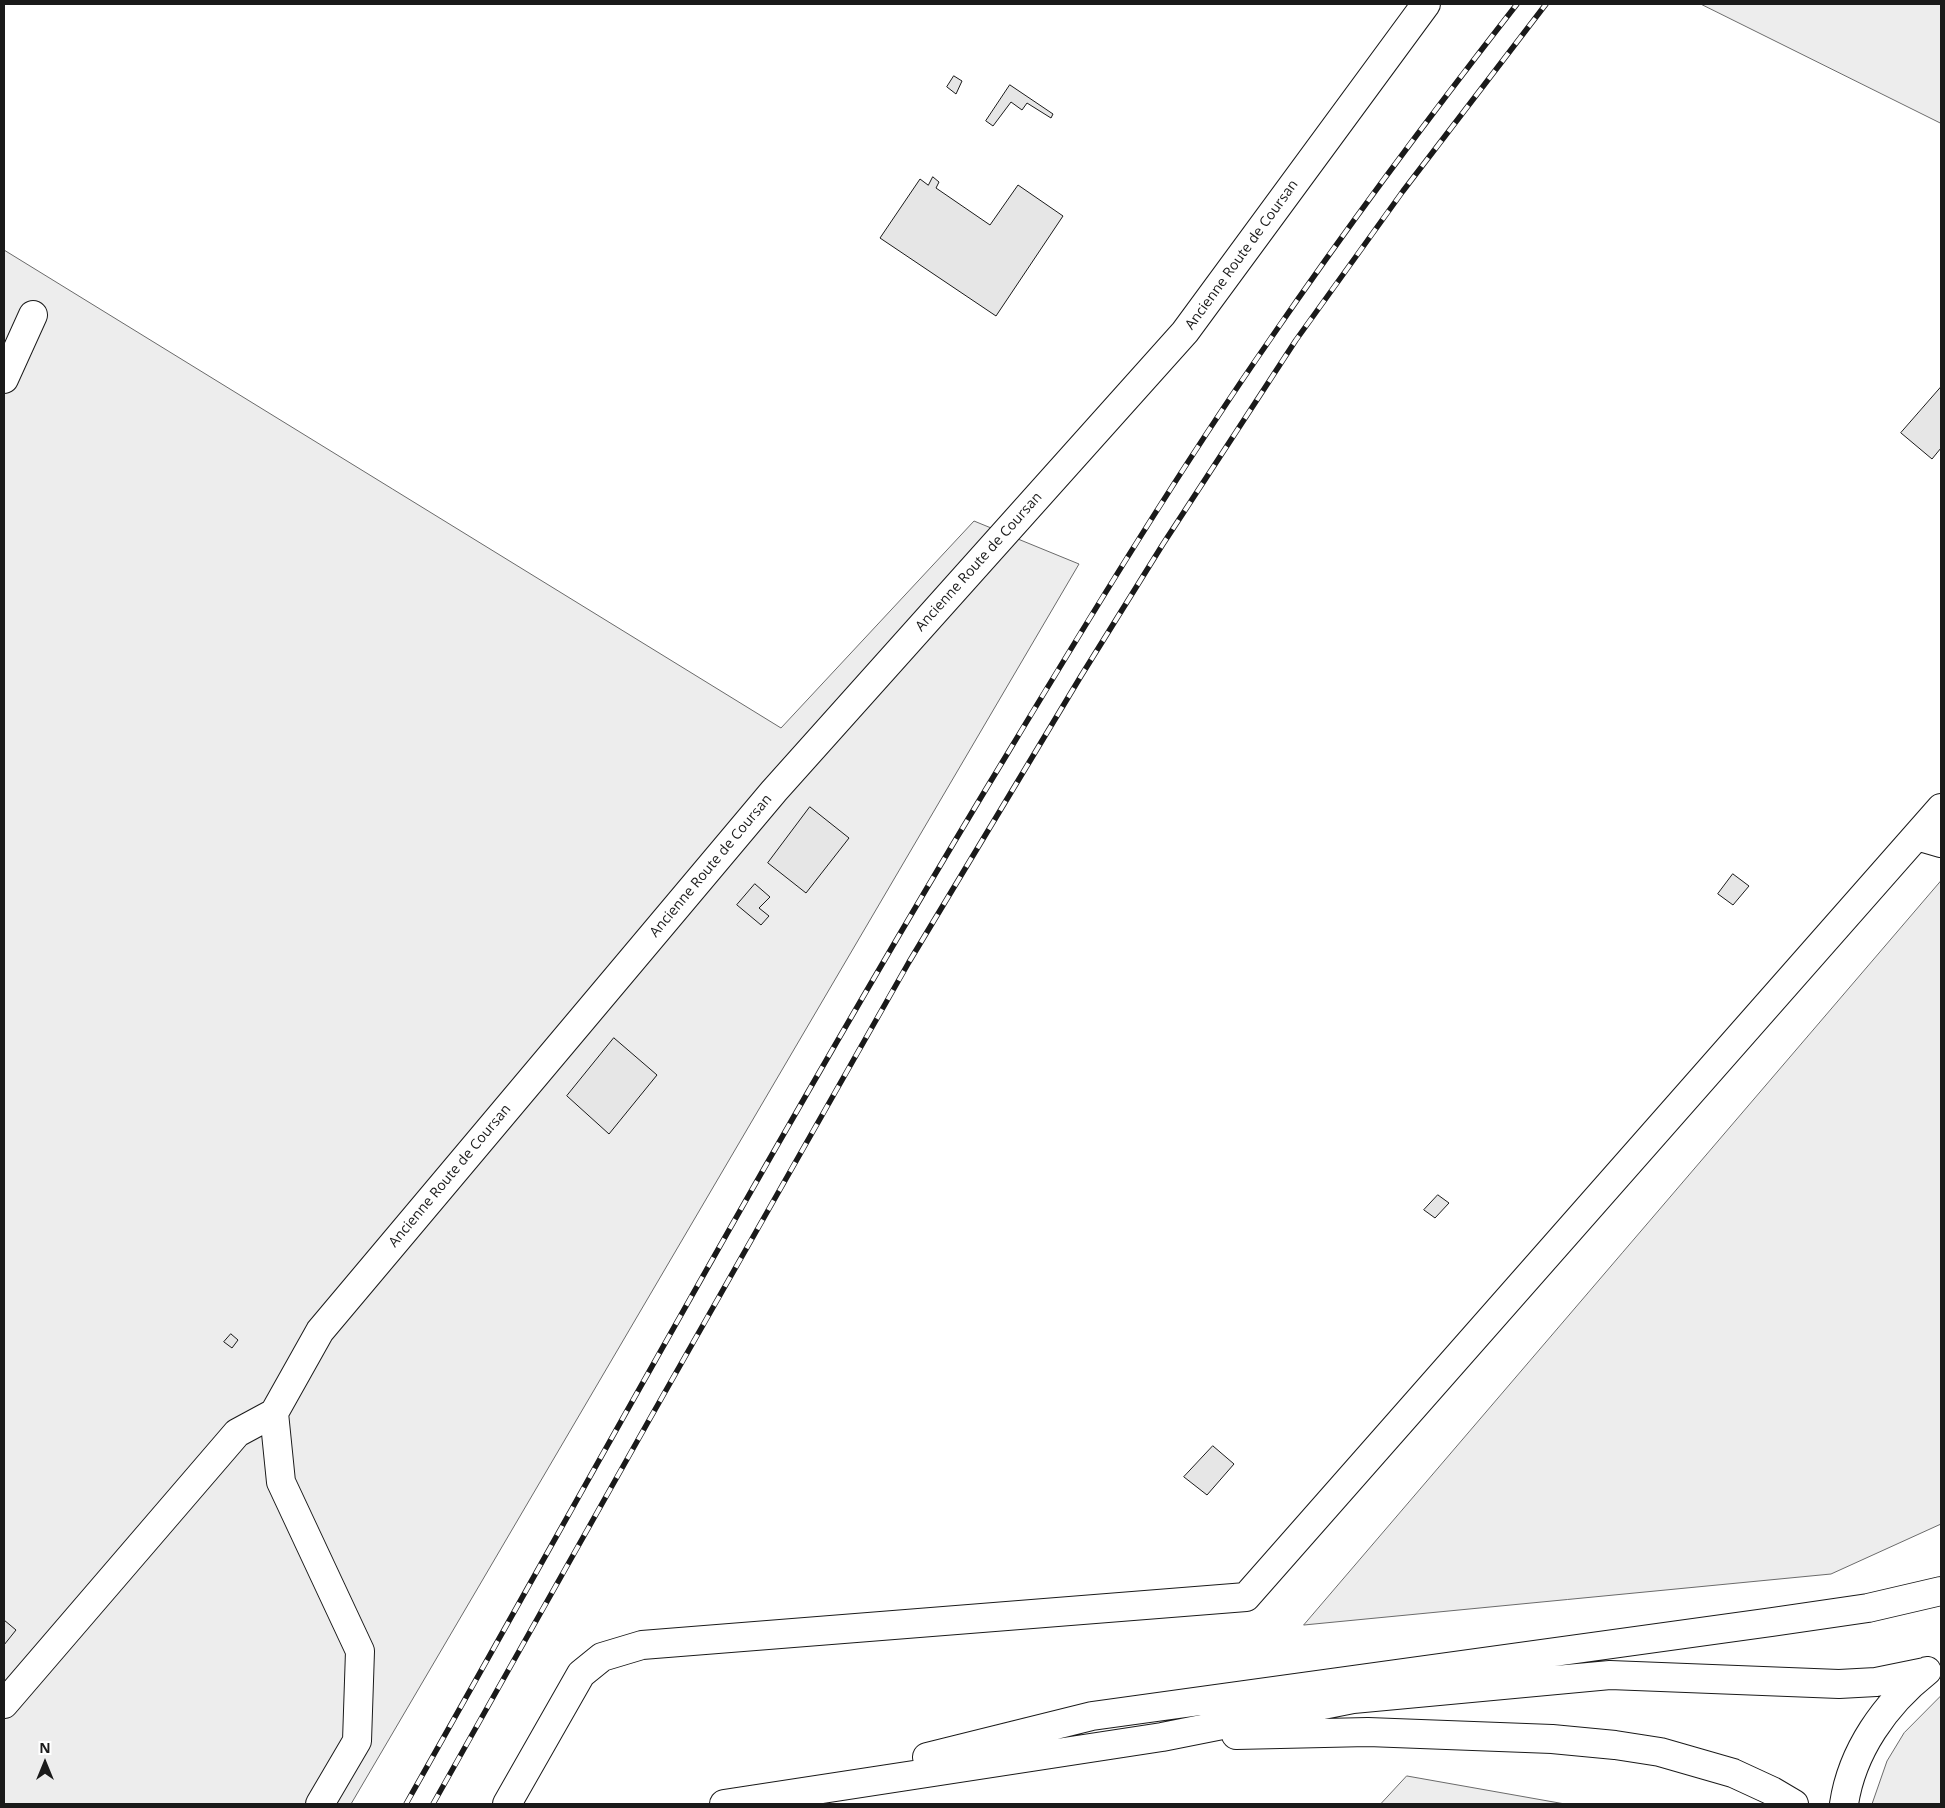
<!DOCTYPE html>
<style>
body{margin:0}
#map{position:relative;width:1945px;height:1808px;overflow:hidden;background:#fff;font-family:"Open Sans",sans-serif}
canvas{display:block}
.frame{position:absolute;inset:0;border:5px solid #1a1a1a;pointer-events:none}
.north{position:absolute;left:20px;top:1738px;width:50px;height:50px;-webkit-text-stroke:4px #fff;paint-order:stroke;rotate:0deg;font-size:14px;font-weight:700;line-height:20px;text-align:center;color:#1a1a1a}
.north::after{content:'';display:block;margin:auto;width:18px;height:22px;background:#1a1a1a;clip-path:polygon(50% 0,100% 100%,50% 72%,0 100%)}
</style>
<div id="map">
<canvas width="1945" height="1808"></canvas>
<div class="frame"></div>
<div class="north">N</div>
</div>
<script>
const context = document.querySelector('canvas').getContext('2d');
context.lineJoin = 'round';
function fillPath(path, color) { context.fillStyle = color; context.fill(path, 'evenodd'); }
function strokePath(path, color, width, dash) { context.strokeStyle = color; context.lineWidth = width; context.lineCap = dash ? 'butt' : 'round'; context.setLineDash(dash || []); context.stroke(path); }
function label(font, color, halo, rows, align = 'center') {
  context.font = font + ' "Open Sans",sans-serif'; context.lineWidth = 4; context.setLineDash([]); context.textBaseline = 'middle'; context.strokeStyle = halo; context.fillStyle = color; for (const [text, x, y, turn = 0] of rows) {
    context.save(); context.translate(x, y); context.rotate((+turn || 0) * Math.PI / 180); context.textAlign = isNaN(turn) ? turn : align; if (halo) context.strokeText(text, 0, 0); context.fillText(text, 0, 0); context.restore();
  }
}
const green = new Path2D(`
 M1701,4H1941V123Z
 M4,250L781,728L974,521L1079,564L351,1804H4Z
 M1941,881V1524L1831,1574L1304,1625Z
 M1941,1696V1804H1872L1887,1761L1904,1733Z
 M1407,1776L1565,1804H1381Z`);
const building = new Path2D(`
 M954,76L962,81L956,94L947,87Z
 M1010,85L1053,114L1051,118L1027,103L1022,110L1011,102L993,126L986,121Z
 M933,177L939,182L936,188L990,225L1018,185L1063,216L996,316L880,238L920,179L928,185Z
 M1941,387V448L1932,459L1901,433Z
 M810,807L849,838L806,893L768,863Z
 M1733,874L1749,886L1733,905L1718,894Z
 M755,884L770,897L759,908L769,916L761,925L737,905Z
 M614,1038L657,1075L609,1134L567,1096Z
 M1438,1195L1449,1203L1435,1218L1424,1210Z
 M231,1334L238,1340L232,1348L224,1342Z
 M1213,1446L1234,1464L1207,1495L1184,1477Z
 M4,1620L16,1630L4,1645Z`);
const minor = new Path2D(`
 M4,379L33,315
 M1917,836L1941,843
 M4,1704L237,1433L274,1413
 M320,1804L357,1741L360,1651L281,1482L274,1413L320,1331L774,791L1185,332L1426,4
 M507,1804L581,1674L602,1657L642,1645L1246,1597L1941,808`);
const major = new Path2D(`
 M1236,1735L1368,1732L1552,1739L1615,1745L1660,1752L1733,1773L1772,1791L1794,1804
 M927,1757L1092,1716L1772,1622L1868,1608L1941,1591
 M724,1804L1162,1737L1353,1699L1610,1675L1839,1684L1876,1682L1925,1672
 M1844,1804C1852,1751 1885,1704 1927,1671`);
const rail = new Path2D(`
 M406,1804C605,1452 799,1097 1009,751C1093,612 1178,472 1271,338C1349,224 1432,113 1517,4
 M433,1804L648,1422L909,962L1081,676L1163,544L1296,340L1403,191L1546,4`);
const streetNames = [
 ["Ancienne Route de Coursan",1242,255,-54],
 ["Ancienne Route de Coursan",979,562,-48],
 ["Ancienne Route de Coursan",711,866,-50],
 ["Ancienne Route de Coursan",450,1176,-50]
];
fillPath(green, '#ededed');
strokePath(green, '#6a6a6a', 1);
fillPath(building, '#e6e6e6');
strokePath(building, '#1a1a1a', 1);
strokePath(minor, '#1a1a1a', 30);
strokePath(major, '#1a1a1a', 30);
strokePath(minor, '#fff', 28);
strokePath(major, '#fff', 28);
strokePath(rail, '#1a1a1a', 5.5);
strokePath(rail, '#fff', 4, [11]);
label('14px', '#1a1a1a', '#fff', streetNames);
</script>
